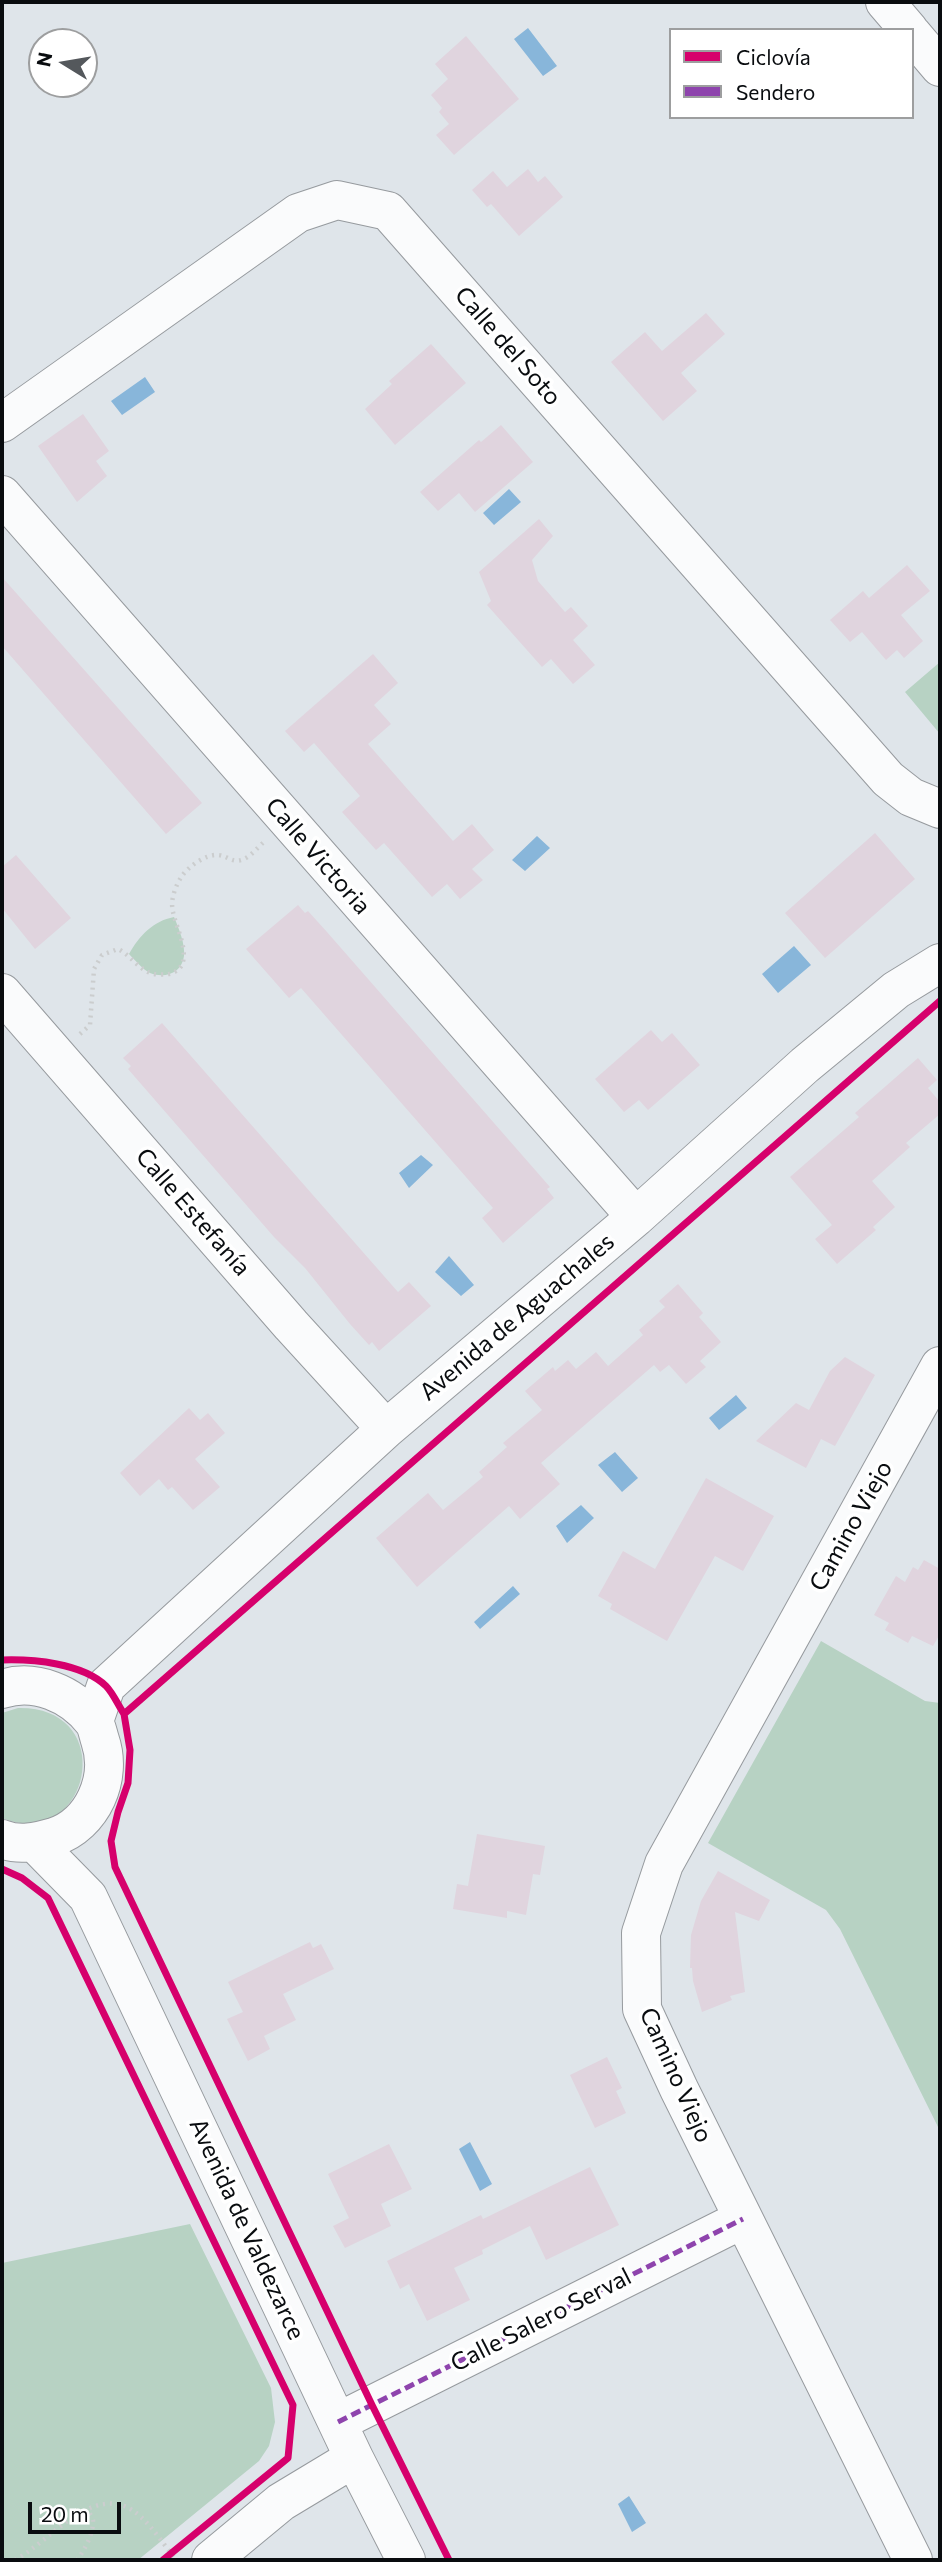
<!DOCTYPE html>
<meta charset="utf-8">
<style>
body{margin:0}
#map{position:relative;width:942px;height:2562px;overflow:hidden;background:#dfe5ea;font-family:Commissioner,sans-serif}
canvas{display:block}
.frame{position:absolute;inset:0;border:4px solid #090c0f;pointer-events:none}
.legend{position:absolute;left:669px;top:28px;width:245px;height:91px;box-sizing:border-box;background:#fff;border:2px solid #9d9e9f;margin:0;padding:9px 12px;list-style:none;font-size:21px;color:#090c0f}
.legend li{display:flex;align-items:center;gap:14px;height:35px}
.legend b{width:35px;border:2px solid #9d9e9f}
.north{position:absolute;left:28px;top:28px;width:70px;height:70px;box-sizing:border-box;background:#fff;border:2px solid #9d9e9f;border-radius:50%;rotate:281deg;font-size:19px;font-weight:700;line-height:28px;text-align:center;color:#090c0f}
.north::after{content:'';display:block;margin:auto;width:24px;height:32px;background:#54585c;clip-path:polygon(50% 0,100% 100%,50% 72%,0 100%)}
.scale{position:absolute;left:28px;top:2502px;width:93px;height:32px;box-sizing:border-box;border:4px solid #090c0f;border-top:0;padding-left:9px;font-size:21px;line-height:24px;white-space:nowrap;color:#090c0f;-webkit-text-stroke:5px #fff;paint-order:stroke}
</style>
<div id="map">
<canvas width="942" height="2562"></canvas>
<div class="frame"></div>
<ul class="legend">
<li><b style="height:9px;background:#d6006c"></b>Ciclovía</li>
<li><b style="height:9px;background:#8e44ad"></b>Sendero</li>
</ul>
<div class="north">N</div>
<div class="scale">20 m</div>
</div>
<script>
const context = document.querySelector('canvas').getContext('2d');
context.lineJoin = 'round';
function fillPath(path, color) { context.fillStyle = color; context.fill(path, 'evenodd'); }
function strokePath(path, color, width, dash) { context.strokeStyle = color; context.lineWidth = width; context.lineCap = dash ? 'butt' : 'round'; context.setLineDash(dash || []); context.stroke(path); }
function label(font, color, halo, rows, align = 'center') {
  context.font = font + ' Commissioner,sans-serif'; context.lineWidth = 7; context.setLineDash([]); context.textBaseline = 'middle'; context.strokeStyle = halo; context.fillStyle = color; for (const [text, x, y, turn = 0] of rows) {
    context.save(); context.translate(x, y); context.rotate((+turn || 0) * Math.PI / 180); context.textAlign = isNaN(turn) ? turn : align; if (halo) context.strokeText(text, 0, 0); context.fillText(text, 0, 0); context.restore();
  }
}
const green = new Path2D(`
 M940,662V734L905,692Z
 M174,917C179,929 185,943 184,956C182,973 165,979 150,973C142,969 135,960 129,954C139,936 153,921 174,917Z
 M821,1641L925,1701L940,1703V2131L840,1929L826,1910L708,1843Z
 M18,1708C121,1706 90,1854 2,1818V1713Z
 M190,2224L271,2388L275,2422L269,2446L259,2461L138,2560H2V2263Z`);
const water = new Path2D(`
 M528,28L557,66L543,76L514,39Z
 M145,377L155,392L122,415L111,401Z
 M509,489L521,502L494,525L483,513Z
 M537,836L550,848L525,871L512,860Z
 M794,946L811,965L778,993L762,974Z
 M421,1155L433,1165L409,1188L399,1173Z
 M449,1256L474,1285L461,1296L435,1272Z
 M736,1395L747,1408L719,1430L709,1418Z
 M615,1452L638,1478L622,1492L598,1465Z
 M581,1505L594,1518L567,1543L556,1526Z
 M513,1586L520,1594L480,1629L474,1622Z
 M470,2142L492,2184L480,2191L459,2149Z
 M629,2496L646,2523L632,2532L618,2504Z`);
const building = new Path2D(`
 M466,36L519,99L454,155L436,135L449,124L439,112L442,108L431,95L448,79L435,64Z
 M528,169L538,182L545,176L563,197L519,236L491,204L487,207L472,190L493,171L507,187Z
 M706,313L725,334L681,373L697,391L663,421L611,362L645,332L662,351Z
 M431,344L466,383L395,445L365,409L392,384L389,381Z
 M83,414L109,451L96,461L107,476L77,502L38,446Z
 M501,425L533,462L475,512L459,493L438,511L420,492L479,440L481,442Z
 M539,519L553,536L532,560L538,581L565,612L571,607L588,626L573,640L595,665L573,684L551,659L542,667L487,605L491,601L479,572Z
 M907,565L930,591L901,615L923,641L904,658L897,650L886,660L862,632L850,642L830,620L863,591L869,598Z
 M2,577L202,803L166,834L2,646Z
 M373,654L398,683L374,705L391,724L368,744L453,841L472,824L494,850L472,869L483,880L460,899L447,884L432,897L384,843L376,850L342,812L360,796L314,743L304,752L285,731Z
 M875,833L915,879L825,958L785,913Z
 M16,855L71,918L35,949L2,908V867Z
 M298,905L305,913L308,911L327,932L550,1187L547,1189L554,1198L503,1243L482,1218L493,1208L301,988L289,998L246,949Z
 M162,1023L398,1292L409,1282L431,1306L379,1351L372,1342L369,1345L350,1324L305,1268L274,1237L128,1069L131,1066L123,1058Z
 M651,1030L662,1042L672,1033L700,1065L648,1110L639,1100L624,1112L595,1079Z
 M918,1058L937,1080L928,1088L940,1102V1114L906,1143L910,1147L872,1181L895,1207L873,1227L876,1230L837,1264L815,1239L832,1225L790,1177L859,1117L855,1113Z
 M678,1284L703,1313L699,1317L721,1342L700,1361L706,1367L686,1384L669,1365L660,1372L654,1365L541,1463L560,1484L520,1519L509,1506L417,1587L376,1538L428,1493L443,1510L483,1477L479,1472L507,1447L503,1443L542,1410L525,1391L553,1367L555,1371L568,1360L576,1369L596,1352L608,1366L643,1335L639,1330L665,1307L659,1301Z
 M845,1357L875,1375L835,1446L821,1439L806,1468L756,1441L796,1403L809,1410L830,1371Z
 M189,1408L200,1420L208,1413L225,1433L195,1459L220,1487L193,1510L172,1487L168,1490L159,1479L140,1496L120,1473Z
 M706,1478L774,1516L743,1571L715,1556L667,1641L610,1609L612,1604L598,1596L623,1551L655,1569Z
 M924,1560L940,1569V1634L933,1646L912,1636L908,1643L885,1630L889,1623L874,1615L896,1576L905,1582L913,1567L918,1570Z
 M477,1834L545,1846L540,1875L533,1874L526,1915L507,1911V1918L453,1909L457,1884L468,1886Z
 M718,1871L770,1900L759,1921L735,1912L745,1992L730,1996L732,2000L702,2012L693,1981L692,1968H690L691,1935L701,1901Z
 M310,1942L313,1948L321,1944L334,1969L283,1994L296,2020L264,2036L270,2049L248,2061L227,2019L243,2012L228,1982Z
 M607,2057L622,2088L616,2091L626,2113L595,2128L570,2075Z
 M389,2144L412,2189L381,2204L391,2226L345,2248L333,2226L349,2218L328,2174Z
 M590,2167L619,2225L546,2260L530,2226L482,2250L483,2254L454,2268L470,2300L427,2321L409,2284L400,2289L387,2261L481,2215L483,2219Z`);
const path = new Path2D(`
 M80,1034L90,1025L94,969L102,955L118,949C130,955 136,966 148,972C154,975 163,975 169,974C198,967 176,929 173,912C170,901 175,886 182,876C189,866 206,854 218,855C229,856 232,864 244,859C251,856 258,847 264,842
 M15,2560C53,2540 97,2476 141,2517C154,2529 165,2546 176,2560
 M77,2560C84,2551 94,2533 93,2520C92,2516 89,2513 87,2509`);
const minor = new Path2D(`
 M885,2L909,30
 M912,34L940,67
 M2,423L298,213L337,200L388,211L888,779L911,797L940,809
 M2,495L636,1217
 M2,993L291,1325L386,1429
 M2,1689C35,1678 72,1694 93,1721C97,1726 98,1734 100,1740C113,1778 93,1824 54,1837C37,1842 19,1846 2,1839
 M94,1721L106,1686L386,1429L636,1217L805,1065L896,990L940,963
 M35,1843L88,1897L354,2458L406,2560
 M338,2422L743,2219
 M211,2560L281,2502L354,2458
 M913,2560L679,2089L642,2009L641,1933L664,1864L940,1366`);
const quiet = new Path2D(`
 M338,2422L743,2219`);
const cycleway = new Path2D(`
 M2,1660C33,1659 82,1663 106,1686C113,1693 118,1705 124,1714L940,1001
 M124,1714L130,1750L128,1783L118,1812L111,1841L115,1867L372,2405L449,2560
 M2,1869L22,1878L48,1898L293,2405L288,2458L163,2560`);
const streetNames = [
 ["Calle del Soto",508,346,49],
 ["Calle Victoria",318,856,49],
 ["Calle Estefanía",193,1212,49],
 ["Avenida de Aguachales",517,1317,-40],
 ["Camino Viejo",851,1526,-61],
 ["Camino Viejo",676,2075,66],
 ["Avenida de Valdezarce",247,2229,65],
 ["Calle Salero Serval",541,2320,-27]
];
fillPath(green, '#b7d2c3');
fillPath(water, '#88b6da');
fillPath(building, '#e0d4de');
strokePath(minor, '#969a9e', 40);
strokePath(path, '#cbcdce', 4.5, [2, 5]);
strokePath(minor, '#fafbfc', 38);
strokePath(quiet, '#8e44ad', 5, [10, 5]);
strokePath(cycleway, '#d6006c', 7);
label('24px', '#090c0f', '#fff', streetNames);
</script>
